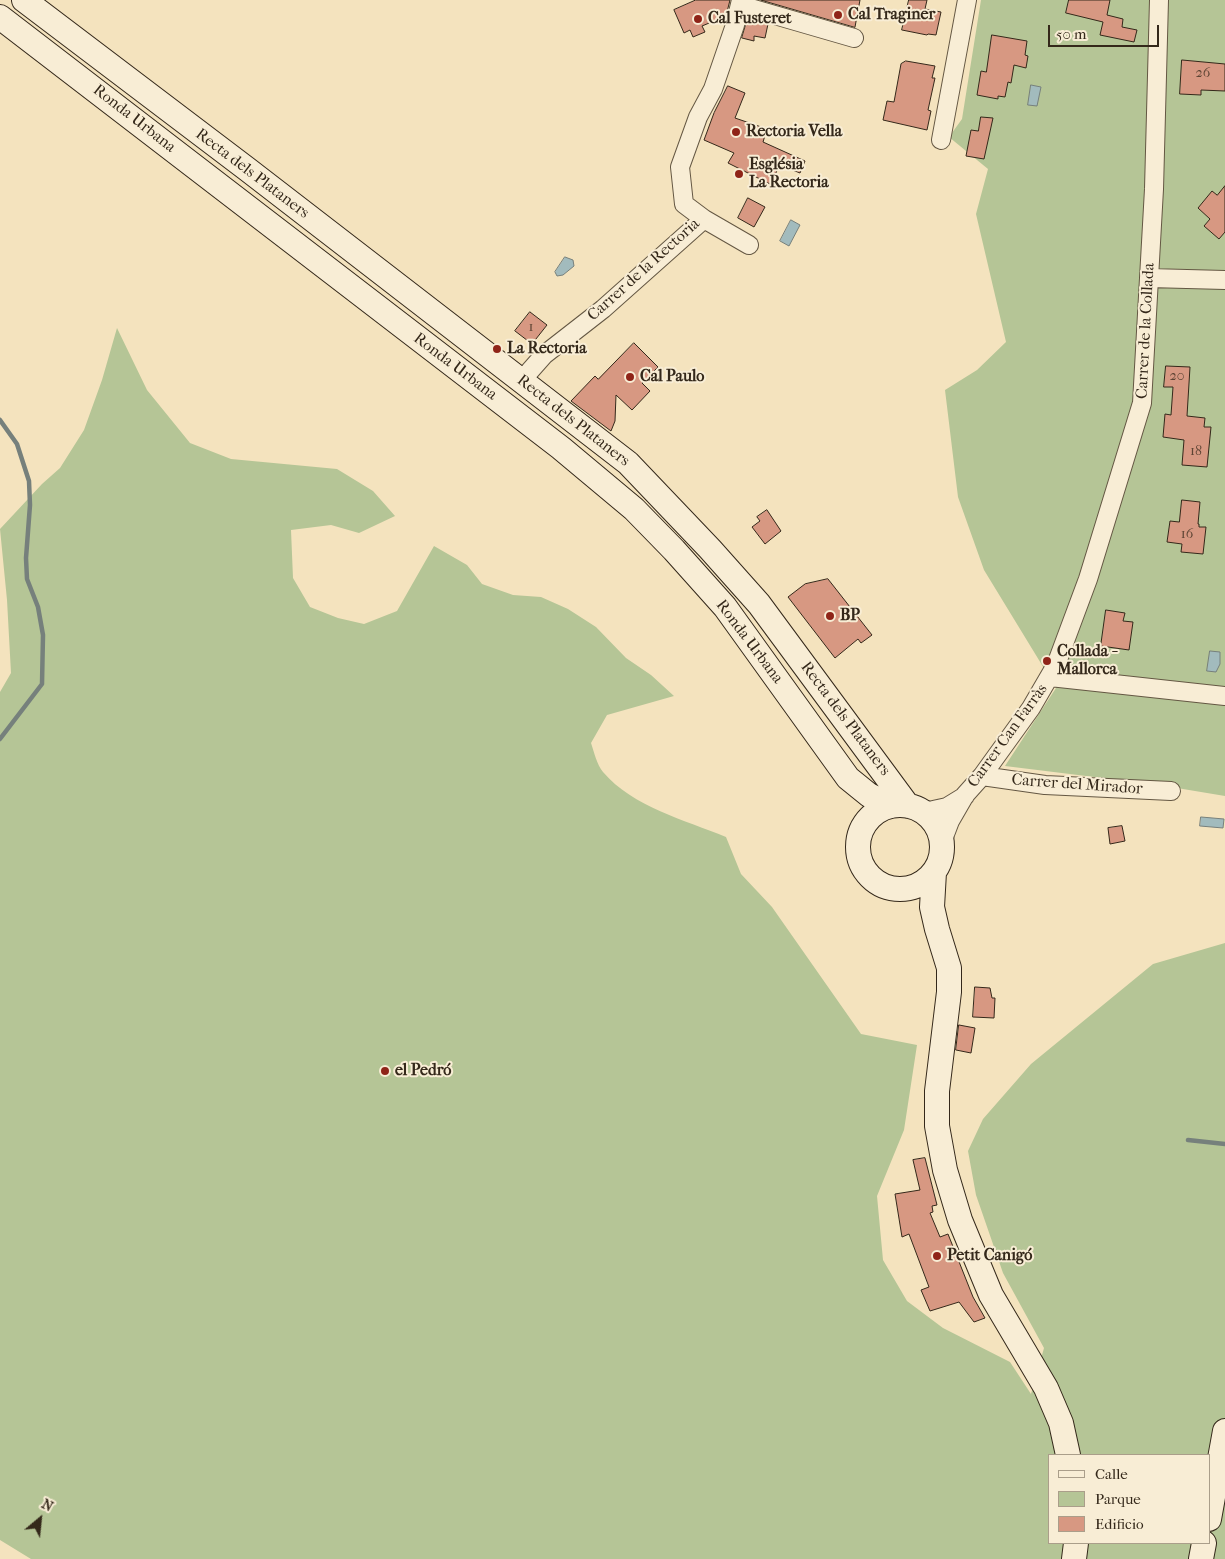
<!DOCTYPE html>
<meta charset="utf-8">
<style>
body{margin:0}
#map{position:relative;width:1225px;height:1559px;overflow:hidden;background:#f4e3be;font-family:"IM FELL French Canon",serif}
canvas{display:block}
.legend{position:absolute;left:1048px;top:1454px;width:162px;height:90px;box-sizing:border-box;background:#f8edd5;border:1px solid #aa9e8a;margin:0;padding:6px 9px;list-style:none;font-size:15px;color:#34281a}
.legend li{display:flex;align-items:center;gap:10px;height:25px}
.legend b{width:25px;border:1px solid #aa9e8a}
.north{position:absolute;left:15px;top:1494px;width:50px;height:50px;-webkit-text-stroke:4px #f8edd5;paint-order:stroke;rotate:28deg;font-size:14px;font-weight:700;line-height:20px;text-align:center;color:#34281a}
.north::after{content:'';display:block;margin:auto;width:18px;height:22px;background:#34281a;clip-path:polygon(50% 0,100% 100%,50% 72%,0 100%)}
.scale{position:absolute;left:1048px;top:25px;width:111px;height:22px;box-sizing:border-box;border:2px solid #34281a;border-top:0;padding-left:6px;font-size:15px;line-height:18px;white-space:nowrap;color:#34281a;-webkit-text-stroke:4px #f8edd5;paint-order:stroke}
</style>
<div id="map">
<canvas width="1225" height="1559"></canvas>
<ul class="legend">
<li><b style="height:6px;background:#f8edd5"></b>Calle</li>
<li><b style="height:14px;background:#b5c596"></b>Parque</li>
<li><b style="height:14px;background:#d79882"></b>Edificio</li>
</ul>
<div class="north">N</div>
<div class="scale">50 m</div>
</div>
<script>
const context = document.querySelector('canvas').getContext('2d');
context.lineJoin = 'round';
function fillPath(path, color) { context.fillStyle = color; context.fill(path, 'evenodd'); }
function strokePath(path, color, width, dash) { context.strokeStyle = color; context.lineWidth = width; context.lineCap = dash ? 'butt' : 'round'; context.setLineDash(dash || []); context.stroke(path); }
function label(font, color, halo, rows, align = 'center') {
  context.font = font + ' "IM FELL French Canon",serif'; context.lineWidth = 4; context.setLineDash([]); context.textBaseline = 'middle'; context.strokeStyle = halo; context.fillStyle = color; for (const [text, x, y, turn = 0] of rows) {
    context.save(); context.translate(x, y); context.rotate((+turn || 0) * Math.PI / 180); context.textAlign = isNaN(turn) ? turn : align; if (halo) context.strokeText(text, 0, 0); context.fillText(text, 0, 0); context.restore();
  }
}
const green = new Path2D(`
 M981,0H1225V796L1159,785L1005,766L1056,688L984,570L958,497L945,390L977,370L1006,342L976,214L988,169L949,137L962,119Z
 M117,328L147,390L190,443L231,459L337,469L373,491L395,516L359,533L331,525L291,530L293,578L310,607L338,618L364,624L397,611L434,546L467,565L482,584L513,595L541,597L568,609L596,627L626,658L651,675L674,696L607,715L591,743C594,752 597,765 603,772C633,807 685,820 726,837L741,874L772,907L861,1034L917,1045L904,1130L877,1196L883,1260L907,1301L943,1328L1010,1362L1031,1394L1044,1348L1003,1273L976,1195L968,1151L983,1119L1031,1064L1153,964L1225,943V1559H31L0,1540V692L11,673L7,600L0,529L42,484L60,468L84,430L102,380ZM1049,1455H1209V1543H1049Z`);
const water = new Path2D(`
 M1031,85L1041,87L1037,106L1028,105Z
 M791,220L800,225L789,246L780,241Z
 M565,257L573,260L574,266L563,275L557,276L555,272Z
 M1210,651L1220,652V664L1216,672L1207,671Z
 M1201,817L1224,819L1223,828L1200,826Z`);
const stream = new Path2D(`
 M0,420L17,444L29,481L30,505L26,558L27,579L38,607L43,635L42,684L0,739
 M1188,1140L1225,1144`);
const building = new Path2D(`
 M696,0H730L726,16L702,26L705,32L693,37L690,30L684,33L674,10Z
 M761,0H860L855,27Z
 M909,0H927L925,9L941,12L936,35L928,34L927,35L902,30Z
 M1069,0H1110L1107,15L1123,19L1122,27L1137,30L1134,42L1100,35L1103,22L1066,13Z
 M748,18L768,24L765,38L754,36V41L742,38Z
 M992,35L1027,41L1025,55L1028,56L1026,68L1014,65L1011,83L1008,82L1005,97L998,96V99L977,95L981,71L986,72Z
 M1182,60L1225,64V91L1201,90V95L1180,94Z
 M906,61L935,66L932,78H935L928,110L931,111L927,130L883,120L887,101L894,102L901,64Z
 M728,86L745,93L735,118L767,129L763,142L805,161L800,173L780,165L770,184L728,163L734,153L704,140L714,113Z
 M981,117L993,118L984,159L966,156L971,130L978,131Z
 M1225,186V232L1219,239L1204,226L1210,219L1198,208L1212,191L1217,195Z
 M748,198L765,207L754,227L738,218Z
 M530,312L547,325L532,344L515,331Z
 M634,343L658,367L642,383L650,391L632,410L616,395L615,421L611,431L571,401L595,376L598,379Z
 M1166,366L1190,367L1187,416L1205,418L1204,427H1211L1207,467L1182,465L1184,440L1163,437L1165,414L1171,415L1173,387H1164Z
 M1182,500L1200,502L1198,524H1199V527H1206L1203,554L1181,552L1182,544L1167,542L1170,521L1179,522Z
 M767,510L781,531L765,544L752,527L760,521L757,517Z
 M828,579L872,635L861,643L858,639L835,658L788,597L805,584Z
 M1106,610L1125,613L1123,621L1133,622L1129,650L1101,646Z
 M1122,826L1125,841L1110,844L1108,828Z
 M975,987L990,988L992,998H995L994,1018L973,1017Z
 M959,1025L975,1028L971,1053L956,1050Z
 M925,1158L937,1205L932,1206L933,1212L930,1213L940,1237L948,1234L973,1297L985,1318L974,1322L959,1302L930,1311L921,1290L929,1287L909,1234L902,1237L895,1194L920,1190L913,1160Z`);
const street = new Path2D(`
 M740,5L854,38
 M941,140L967,0
 M704,219L749,245
 M1149,278L1225,280
 M521,381L544,355L603,309L704,219L684,204L680,167L698,117L713,89L735,25L741,0
 M1050,677L1225,696
 M982,776L1045,785L1171,791
 M924,812L947,807L965,796
 M942,842L950,821L965,795L982,776L1031,708L1056,665L1088,579L1142,403L1154,189L1159,0`);
const secondary = new Path2D(`
 M24,0L247,169L628,463L710,549L759,604L908,806
 M0,17L561,448L634,509L674,550L725,607L848,778L869,795L891,806
 M858 847a42 42 0 1 1 84 0a42 42 0 1 1-84 0Z
 M934,872L932,907L937,929L949,968V992L937,1091V1126L945,1170L960,1220L991,1295L1046,1388L1061,1423L1068,1455
 M1209,1519L1225,1431
 M1074,1559L1076,1543
 M1201,1559L1204,1543`);
const markers = [
 [838,15,5,"#8f2418"],
 [698,19,5,"#8f2418"],
 [736,132,5,"#8f2418"],
 [739,174,5,"#8f2418"],
 [497,349,5,"#8f2418"],
 [630,377,5,"#8f2418"],
 [830,616,5,"#8f2418"],
 [1047,661,5,"#8f2418"],
 [385,1071,5,"#8f2418"],
 [937,1256,5,"#8f2418"]
];
const numberNames = [
 ["26",1203,74],
 ["1",531,328],
 ["20",1177,377],
 ["18",1196,452],
 ["16",1187,535]
];
const poiNames = [
 ["Cal Traginer",848,15],
 ["Cal Fusteret",708,19],
 ["Rectoria Vella",746,132],
 ["Església",749,165],
 ["La Rectoria",749,183],
 ["La Rectoria",507,349],
 ["Cal Paulo",640,377],
 ["BP",840,616],
 ["Collada -",1057,652],
 ["Mallorca",1057,670],
 ["el Pedró",395,1071],
 ["Petit Canigó",947,1256]
];
const streetNames = [
 ["Ronda Urbana",134,119,38],
 ["Recta dels Plataners",252,174,37],
 ["Carrer de la Rectoria",644,270,-42],
 ["Carrer de la Collada",1146,331,-87],
 ["Ronda Urbana",455,367,37],
 ["Recta dels Plataners",573,421,38],
 ["Ronda Urbana",749,642,53],
 ["Recta dels Plataners",845,719,53],
 ["Carrer Can Farràs",1008,736,-54],
 ["Carrer del Mirador",1077,785,4]
];
fillPath(green, '#b5c596');
fillPath(water, '#a2bbbd');
strokePath(water, '#76807c', 1);
strokePath(stream, '#76807c', 4.5);
fillPath(building, '#d79882');
strokePath(building, '#34281a', 1);
strokePath(street, '#645743', 20);
strokePath(secondary, '#34281a', 26);
strokePath(street, '#f8edd5', 18);
strokePath(secondary, '#f8edd5', 24);
for (const [x, y, r, color] of markers) { const dot = new Path2D(); dot.arc(x, y, r, 0, 2 * Math.PI); context.fillStyle = color; context.fill(dot); strokePath(dot, '#f8edd5', 2); }
label('14px', '#5d4434', null, numberNames);
label('bold 16px', '#34281a', '#f8edd5', poiNames, 'left');
label('16px', '#34281a', '#f8edd5', streetNames);
</script>
